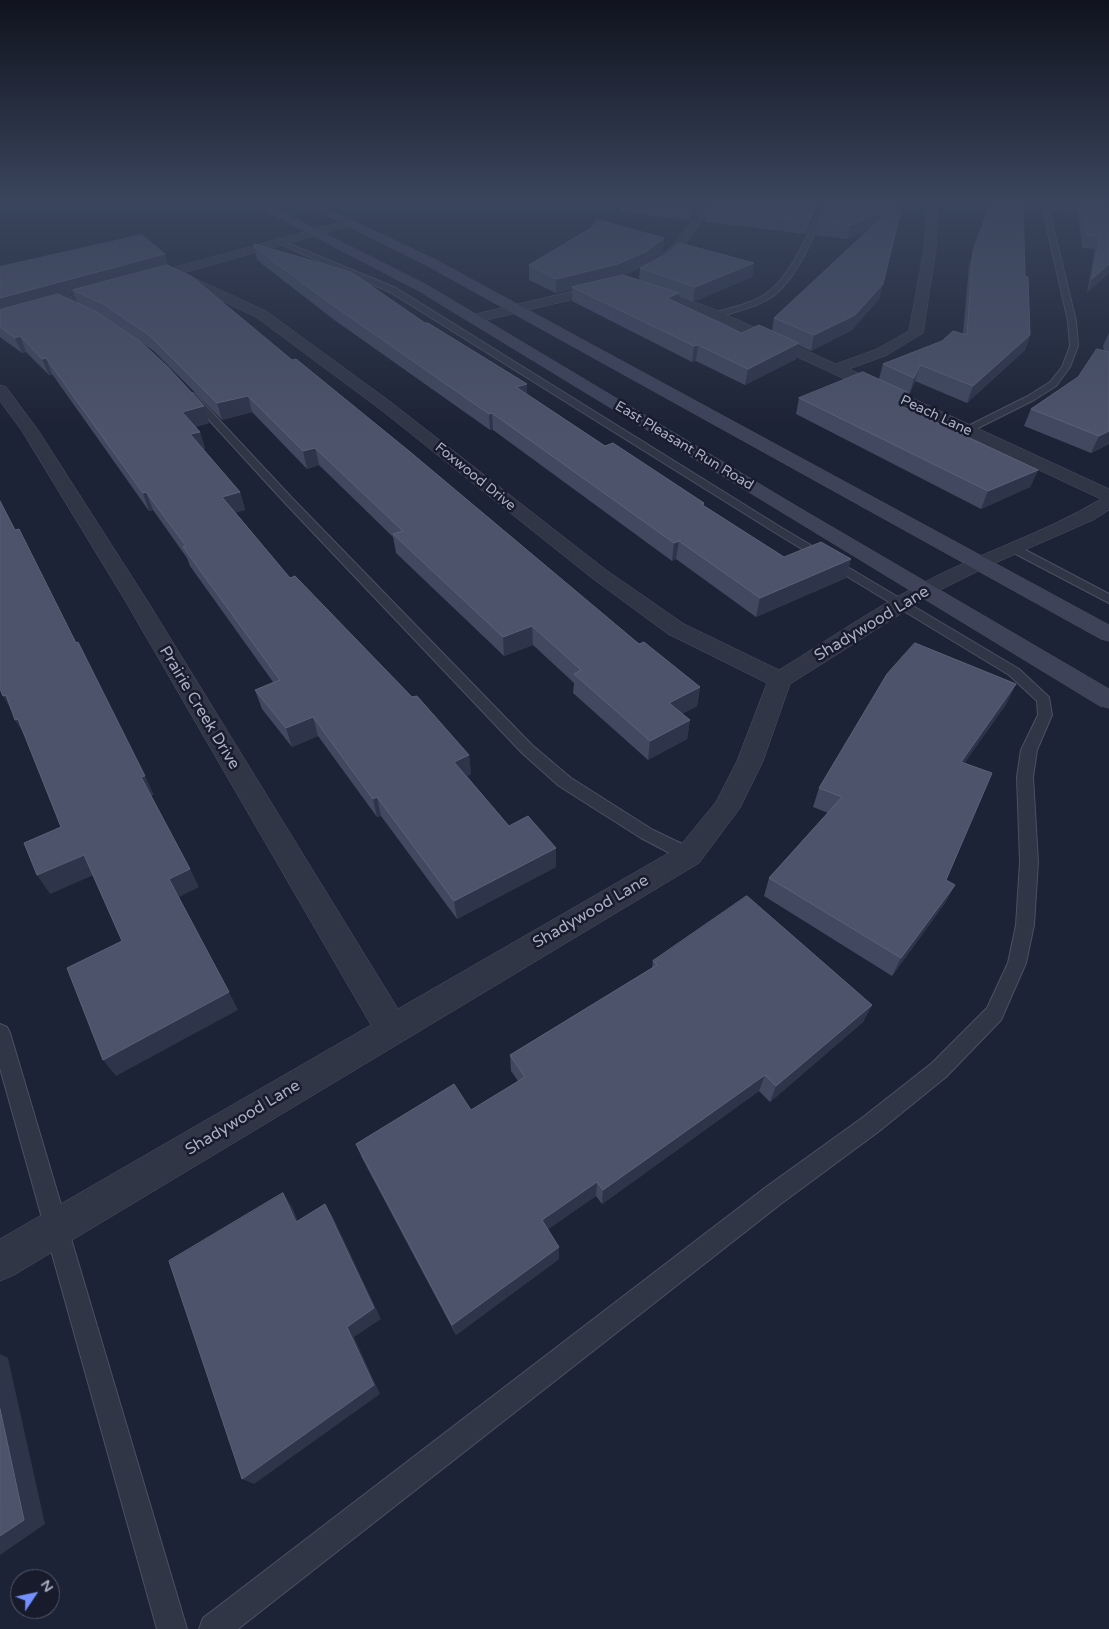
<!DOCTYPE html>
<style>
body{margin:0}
#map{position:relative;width:1109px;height:1629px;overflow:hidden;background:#1d2336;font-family:"Varela Round",sans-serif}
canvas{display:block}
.north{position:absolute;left:10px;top:1569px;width:50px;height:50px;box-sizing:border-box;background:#171b2b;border:1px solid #525668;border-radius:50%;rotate:56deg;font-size:14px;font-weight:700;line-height:20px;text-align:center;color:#aaafc4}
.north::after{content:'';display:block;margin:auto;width:18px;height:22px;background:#7490ff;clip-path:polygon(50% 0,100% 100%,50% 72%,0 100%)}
</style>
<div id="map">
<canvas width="1109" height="1629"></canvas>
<div class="north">N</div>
</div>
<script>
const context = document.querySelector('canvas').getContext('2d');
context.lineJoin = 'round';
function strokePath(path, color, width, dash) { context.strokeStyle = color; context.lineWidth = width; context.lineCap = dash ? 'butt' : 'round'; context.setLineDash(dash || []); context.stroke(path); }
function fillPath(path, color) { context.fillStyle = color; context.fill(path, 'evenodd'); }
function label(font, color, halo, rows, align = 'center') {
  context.font = font + ' "Varela Round",sans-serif'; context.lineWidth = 5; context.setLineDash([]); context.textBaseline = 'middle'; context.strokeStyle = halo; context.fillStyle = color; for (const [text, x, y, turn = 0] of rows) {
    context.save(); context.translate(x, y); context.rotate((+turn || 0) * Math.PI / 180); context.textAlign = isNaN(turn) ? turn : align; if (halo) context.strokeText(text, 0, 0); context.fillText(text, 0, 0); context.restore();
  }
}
const service = new Path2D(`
 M822,202H828C818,229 795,283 770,298C755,308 736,311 719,317H713V313C730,308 752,304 767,293C792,275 811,230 822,202Z
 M1041,202H1047L1076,321L1078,346L1070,367L1056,386L1034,400L970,432H964V428L1028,396L1050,382L1062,367L1070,346L1068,321Z
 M278,241H282L396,288L782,528L1019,669L1049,697L1052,715L1037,750L1033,777L1038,862L1034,925L1026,963L1001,1020L946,1077L878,1132L782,1203L238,1629H199L203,1618L766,1187L862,1118L932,1063L987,1008L1008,963L1016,925L1020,862L1017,777L1021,750L1038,715L1037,701L1009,675L774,532L390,292L278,243Z
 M192,393L195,394L293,499L532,745L571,778L653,830L695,850L697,855L695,860L689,862L683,860L641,838L559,786L522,753L285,503L189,398L187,396Z
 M1014,544L1109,594V603L1010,551L1008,548L1010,545Z
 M0,1024L7,1027L10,1033L187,1629H157L0,1068Z`);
const minor = new Path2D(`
 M706,202H716L681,250L656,272H648L646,269L648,266L673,245Z
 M928,202H938L936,249L923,333L887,355L849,369L1109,489V510L1093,520L986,567L932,594L790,684L763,761L740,808L699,863L14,1275L0,1281V1239L371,1025L126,602L22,431L0,401V385L6,387L38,430L148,602L398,1009L679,847L716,802L737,761L767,683L668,634L592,578L380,409L256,317L170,276L165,278L159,274L161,271L345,221H353L354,223L353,225L183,273L266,311L392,403L606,570L684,624L779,670C825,642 871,610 919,585C978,553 1043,534 1101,499L740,330L680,305L638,292L637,289L643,285L709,307L836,364L877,349L909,331L924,249Z
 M608,283L614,287L612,290L474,323L467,319L469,316Z
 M112,285L117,286L118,289L117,292L0,325V317Z`);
const secondary = new Path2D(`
 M249,202H262L427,285L798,507L1109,689V708L1100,706L419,291Z
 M300,202H313L434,259L1109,625V641L1101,639L426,265Z`);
const wall = new Path2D(`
 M419,202H463L428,207Z
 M621,202H704L690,220L621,212Z
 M820,202L806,234L705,222L706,209Z
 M903,202L879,299L852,330L811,351L798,345L796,359L745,385L696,361L692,362L572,301V289L556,293L529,280V265L663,252L649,263H754L752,277L693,302L679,296L678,303L742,333L772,331L774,318L869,230L847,239L816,235L819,222ZM640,268L639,280L624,275Z
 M991,202H1043L1041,209L1023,208L1025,276L1030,335L1025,350L967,403L915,381L909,395L907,394L903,407L1038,470L1030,487L981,509L796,414L799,398L879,379L883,364L963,334L969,265Z
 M1048,202H1109V273L1087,293L1095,249L1082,248L1078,213L1051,210Z
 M254,247L425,323L527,384V394L605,446L704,503V506L784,557L851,559L846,578L756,617L676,559L672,561L493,430H490L333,319L257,260Z
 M168,266L292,360L639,644L700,687L697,706L682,714L690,720L687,739L648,760L573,693L574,683L533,645L504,656L396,553L393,537L319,465L307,469L252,412L222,420L154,351L104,317L209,423L195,427L200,432L205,449H203L240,492L245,510L235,512L290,578L412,697L469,755L471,774L467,776L509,826L556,848V867L457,919L381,816L377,817L318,736L292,747L262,709L255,690L273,682L190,566L187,558L153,510L149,511L52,374L49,375L26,352L22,353L0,337V267ZM74,294L78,303L64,297Z
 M1109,333V444L1091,453L1024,426L1031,409L1078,377L1104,351L1103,346Z
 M1007,703L964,763L946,880L955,885L945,903L892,976L764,896L769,878L828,813L813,807L819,788Z
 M653,961L872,1005L863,1022L770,1102L759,1091L602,1204L596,1196L548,1229L559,1259L456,1335L362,1158L356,1144L471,1110L518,1081L511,1071L510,1055L652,968Z`);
const shadedWall = new Path2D(`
 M427,202H463L428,207Z
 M695,202H704L690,220L691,207Z
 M817,202H820L806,234L809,221Z
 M891,209L888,222L847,239L850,225Z
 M664,238L663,252L646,265L617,278L572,287V289L556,293V279Z
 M165,254L169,268L73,290L74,294L0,315V298Z
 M754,263L752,277L693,302L695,287Z
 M1109,264V273L1087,293L1092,279Z
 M883,284L879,299L852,330L811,351L814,335Z
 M679,293L678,308L667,298Z
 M1030,335L1025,350L967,403L973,386Z
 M20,336L26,352L22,353L15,338Z
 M799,343L796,359L745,385L748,369Z
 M698,345L696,361L692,362L694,346Z
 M46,358L52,374L49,375L42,359Z
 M920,365L915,381L909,395L914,378Z
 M527,384V400L516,387Z
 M907,392L903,409L901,406Z
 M248,396L252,412L222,420L217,403Z
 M204,406L209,423L187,429L182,412Z
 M492,413L493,430H490L489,414Z
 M1109,431V444L1091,453L1099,436Z
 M200,432L205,449L195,451L190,434Z
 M315,448L319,465L307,469L303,451Z
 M1038,470L1030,487L981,509L988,491Z
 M146,492L153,510L149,511L143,493Z
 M240,492L245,510L228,515L222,497Z
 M679,541L676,559L672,561L674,543Z
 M851,559L846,578L756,617L760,598Z
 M532,626L533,645L504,656L503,637Z
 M1016,684L1007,703L952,781L961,762Z
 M700,687L697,706L666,722L669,703Z
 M6,695L14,715L3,696Z
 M313,717L318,736L292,747L286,728Z
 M18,719L27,739L15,720Z
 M690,720L687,739L648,760L650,741Z
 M469,755L471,774L457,781L454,762Z
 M145,776L154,795L150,796L141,777Z
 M377,797L381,816L377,817L373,799Z
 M556,848V867L457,919L454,901Z
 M84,855L96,874L50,894L37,875Z
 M190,869L199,887L179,897L169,879Z
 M955,885L945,903L892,976L901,958Z
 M229,992L238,1010L116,1076L103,1060Z
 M872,1005L863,1022L770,1102L776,1086Z
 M765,1075L759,1091L602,1204L603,1190Z
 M597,1182L596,1196L543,1233L542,1220Z
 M283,1193L292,1207L304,1235L296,1222Z
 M325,1204L333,1217L381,1319L354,1337L380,1394L254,1484L242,1479L347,1327Z
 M559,1247V1259L456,1335L452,1325Z
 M0,1354L8,1358L45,1524L0,1555Z`);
const building = new Path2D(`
 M645,202H695L691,207Z
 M711,202H817L809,221L706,209Z
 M827,202H903L883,284L855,315L814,335L774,318L891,209L850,225L819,222Z
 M991,202H1023L1025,276L1028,277L1030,335L973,386L920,365L914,378L883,364L942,341L953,331L967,335L973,251Z
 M1083,202H1109V264L1092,279L1100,236L1087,235Z
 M598,220L664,238L647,251L618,264L556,279L529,265L591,228Z
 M142,235L165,254L0,298V267Z
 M680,243L754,263L695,287L640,268L666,254Z
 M255,244L351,272L425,323H428L527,384L516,387L605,446L613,443L704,503L701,504L784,557L821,542L851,559L760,598L679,541L674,543L492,413L489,414L331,304L254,247Z
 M167,265L191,276L292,360L296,359L409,451L639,644L644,642L700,687L669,703L690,720L650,741L574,674L581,670L532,626L503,637L393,534L403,531L315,448L303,451L248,396L217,403L149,335L103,304L73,290Z
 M623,275L679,293L667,298L742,333L759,325L799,343L748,369L698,345L694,346L572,287Z
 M58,294L95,311L141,342L167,366L204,406L182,412L200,432L190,434L240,492L222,497L290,578L295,576L412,697L417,696L469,755L454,762L509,826L528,816L556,848L454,901L377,797L373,799L313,717L286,728L255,690L280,680L183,547L186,546L146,492L143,493L46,358L42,359L20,336L15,338L0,327V310Z
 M1097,349L1109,352V431L1099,436L1031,409L1078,377Z
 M863,372L907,392L901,406L1038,470L988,491L799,398Z
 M0,501L15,530L19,529L76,643L78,642L145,776L141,777L190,869L169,879L229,992L103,1060L67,968L122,941L84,855L37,875L24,843L61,827L18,719L15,720L6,695L3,696L0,689Z
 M915,643L1016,684L961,762L992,773L946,880L955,885L901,958L769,878L842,797L819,788L887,674Z
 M747,896L872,1005L776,1086L765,1075L603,1190L597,1182L542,1220L559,1247L452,1325L356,1144L454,1084L471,1110L525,1077L510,1055L657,965L653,961Z
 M283,1193L296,1222L325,1204L374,1308L347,1327L374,1385L242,1479L169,1261Z
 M0,1409L24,1520L0,1536Z`);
const farStreetnames = [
 ["Peach Lane",936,416,25],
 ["East Pleasant Run Road",684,446,31],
 ["Foxwood Drive",475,477,39]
];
const streetNames = [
 ["Shadywood Lane",872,624,-31],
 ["Prairie Creek Drive",199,708,59],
 ["Shadywood Lane",591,912,-30],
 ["Shadywood Lane",243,1118,-31]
];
strokePath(service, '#4b5062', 2);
strokePath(minor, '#4b5062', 1);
strokePath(secondary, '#4b5062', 1);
fillPath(service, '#313647');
fillPath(minor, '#313647');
fillPath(secondary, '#3e435a');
fillPath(wall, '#41485f');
fillPath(shadedWall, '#2e344a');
fillPath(building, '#4c536a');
strokePath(building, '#5b6178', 1);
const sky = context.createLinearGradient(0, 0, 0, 430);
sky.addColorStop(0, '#10131e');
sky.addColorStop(0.47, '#3a455d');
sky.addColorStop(1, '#3a455d00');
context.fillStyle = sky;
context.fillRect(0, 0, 1109, 430);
label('14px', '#aaafc4', '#171b2b', farStreetnames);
label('16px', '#aaafc4', '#171b2b', streetNames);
</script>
